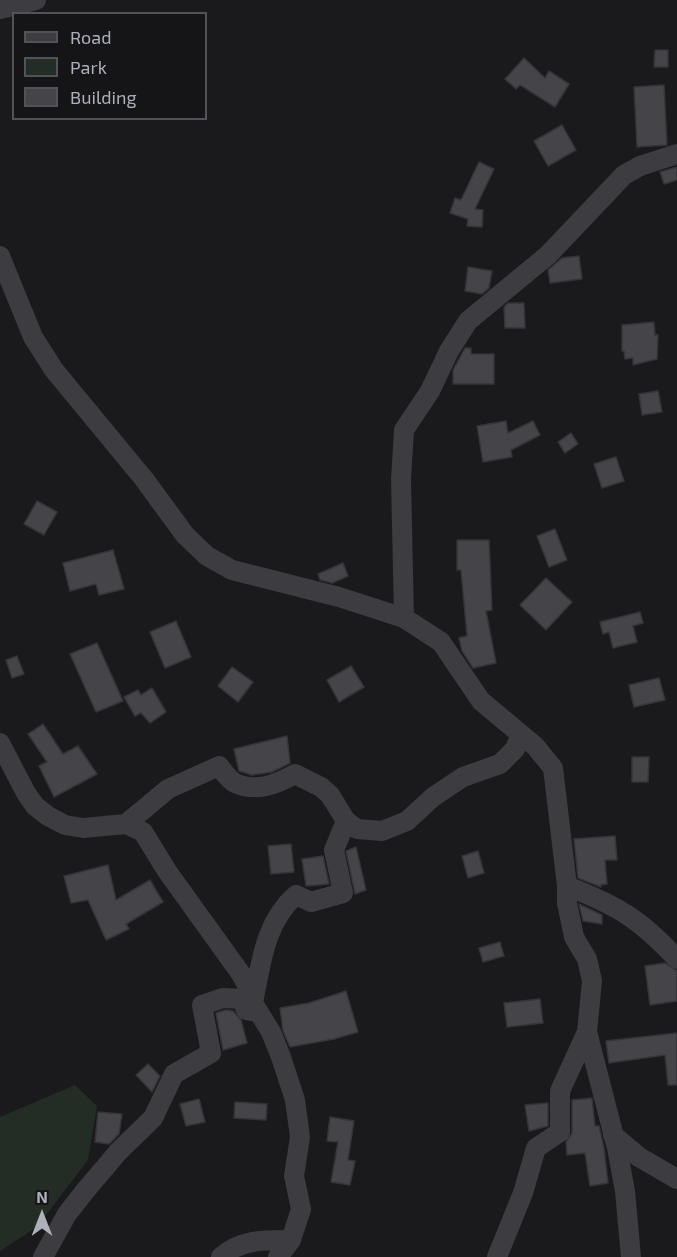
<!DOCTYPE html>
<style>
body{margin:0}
#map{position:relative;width:677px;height:1257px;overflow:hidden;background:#1a1a1c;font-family:"Exo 2",sans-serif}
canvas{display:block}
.legend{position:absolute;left:12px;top:12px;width:195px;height:108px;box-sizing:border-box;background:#151517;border:2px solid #525358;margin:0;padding:8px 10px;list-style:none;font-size:18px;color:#aeb1ba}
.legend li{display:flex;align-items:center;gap:12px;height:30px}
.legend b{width:30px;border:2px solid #525358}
.north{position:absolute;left:12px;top:1185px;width:60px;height:60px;-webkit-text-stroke:4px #151517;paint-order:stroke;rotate:0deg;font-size:16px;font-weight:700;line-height:24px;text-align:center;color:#aeb1ba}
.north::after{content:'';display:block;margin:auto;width:21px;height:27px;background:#aeb1ba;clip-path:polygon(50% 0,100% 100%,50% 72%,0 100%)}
</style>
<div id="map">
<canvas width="677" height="1257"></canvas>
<ul class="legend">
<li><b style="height:8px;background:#3c3c41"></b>Road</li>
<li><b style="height:16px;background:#242c26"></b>Park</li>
<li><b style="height:16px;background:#454549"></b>Building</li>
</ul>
<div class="north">N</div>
</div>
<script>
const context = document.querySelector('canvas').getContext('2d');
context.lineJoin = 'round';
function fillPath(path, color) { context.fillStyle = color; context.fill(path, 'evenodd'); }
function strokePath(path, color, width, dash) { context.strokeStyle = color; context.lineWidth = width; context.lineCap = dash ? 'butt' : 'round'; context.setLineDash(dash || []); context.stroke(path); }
const green = new Path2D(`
 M75,1085L97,1106L88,1160L37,1227L0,1251V1117Z`);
const building = new Path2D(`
 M655,50H668V67H654Z
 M524,58L545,78L549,71L569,84L555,107L520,85L516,89L505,79Z
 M664,85L667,145L637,147L634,87Z
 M562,125L576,150L548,166L534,141Z
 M479,162L494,169L475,209L483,210L482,227L467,226L468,219L450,213L455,198L461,200Z
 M677,167V180L664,184L660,172Z
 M579,256L582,279L550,283L548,270L562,258Z
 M468,267L492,271L489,288L482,294L465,291Z
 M508,303H524L525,328H505L504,307Z
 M654,322L655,335H658L657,359L633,365V358L625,359L624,351H622V325Z
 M465,348H471V354H494V384H453V370Z
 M658,391L662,412L642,415L639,394Z
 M506,421L508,433L533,421L540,435L511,450L512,457L483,462L477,426Z
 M571,433L578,444L565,453L558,442Z
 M616,457L624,481L602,488L594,464Z
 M37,501L57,512L44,535L24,524Z
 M555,529L567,560L549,567L537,536Z
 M457,540H489L492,610L486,611L496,663L473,668L462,651L459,638L467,636L461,570H457Z
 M113,550L124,589L99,595L96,584L70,591L63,563Z
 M343,563L348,576L332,583L320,580L318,574Z
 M546,578L572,602L546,630L520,605Z
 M640,612L643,623L633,626L637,642L613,648L609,632L603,634L600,622Z
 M176,621L191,657L165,668L150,632Z
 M97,643L123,701L96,712L70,654Z
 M17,656L24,674L12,678L6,660Z
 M351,666L364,687L339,702L327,680Z
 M232,667L253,682L238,702L218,686Z
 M659,678L665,700L634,707L629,685Z
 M152,688L166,712L150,723L141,713L135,716L124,697L138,690L141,695Z
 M43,724L63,754L78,746L97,774L54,797L39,766L47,762L28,734Z
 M287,736L290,763L272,772L252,775L239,771L234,749Z
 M632,757H649L648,782H632Z
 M615,836L617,860H605L607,884L601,885V887L578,878L574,839Z
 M291,844L294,872L271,874L268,846Z
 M356,847L366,890L355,894L346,851Z
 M478,851L484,873L468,878L462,856Z
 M323,856L329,884L306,886L302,859Z
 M108,865L116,900L150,880L163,902L126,924L129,929L106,940L88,900L71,903L64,876Z
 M579,904L602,915V924L583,921Z
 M500,942L504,956L483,962L479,948Z
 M665,963L677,971V1001L650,1005L645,966Z
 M346,991L358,1032L334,1039L290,1047L283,1031L280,1008L309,1003Z
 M540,999L543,1023L507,1027L504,1003Z
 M226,1010L233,1011L241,1020L247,1043L223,1050L216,1013Z
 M677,1033V1085H668L665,1055L609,1063L606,1041Z
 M148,1064L160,1076L152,1092L136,1075Z
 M592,1098L595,1126H599L604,1148L608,1183L590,1186L585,1153L567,1155L566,1142L572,1133V1100Z
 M199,1099L205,1122L186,1126L180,1104Z
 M235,1102L267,1104L266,1120L234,1118Z
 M548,1103V1126L529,1131L525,1105Z
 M98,1112L122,1114L119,1134L109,1144L95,1142Z
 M330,1117L354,1121L348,1160L355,1161L350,1185L331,1182L338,1142L327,1141Z`);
const street = new Path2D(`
 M0,9L36,0
 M0,256L33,337L54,370L144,479L185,535L207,556L232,570L339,597L404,618L441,642L481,701L535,746L553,768L567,886V903L574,937L587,959L592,981L587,1032L617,1148L625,1191L631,1257
 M404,618L401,479L404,430L430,391L449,351L468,321L548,255L624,175L640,166L677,154
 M0,743L26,793L35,806L48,816L65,825L83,828L126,824L143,832L167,871L241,974L252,994L253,1003L271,1032L281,1057L295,1100L300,1137L294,1176L301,1209L291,1240L278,1257
 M126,824L168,789L219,766C223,771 229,780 235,783C256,793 277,784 295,774L321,787L330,795L346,821L357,829L382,831L407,821L433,797L463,777L500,764L515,749L521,735
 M567,886C618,906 640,919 677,959
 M613,1135L639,1157L677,1179
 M43,1257L67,1214L85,1191L119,1151L153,1118L174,1074L211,1053L202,1005L223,998L242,999L246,1010L251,1011C261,970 262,924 296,895L311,902L343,893L334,850L346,821
 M221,1257C241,1239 265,1240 291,1240
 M497,1257L523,1193L536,1148L560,1132V1091L587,1032`);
fillPath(green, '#242c26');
fillPath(building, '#454549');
strokePath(building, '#353438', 1.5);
strokePath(street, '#3c3c41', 20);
</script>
